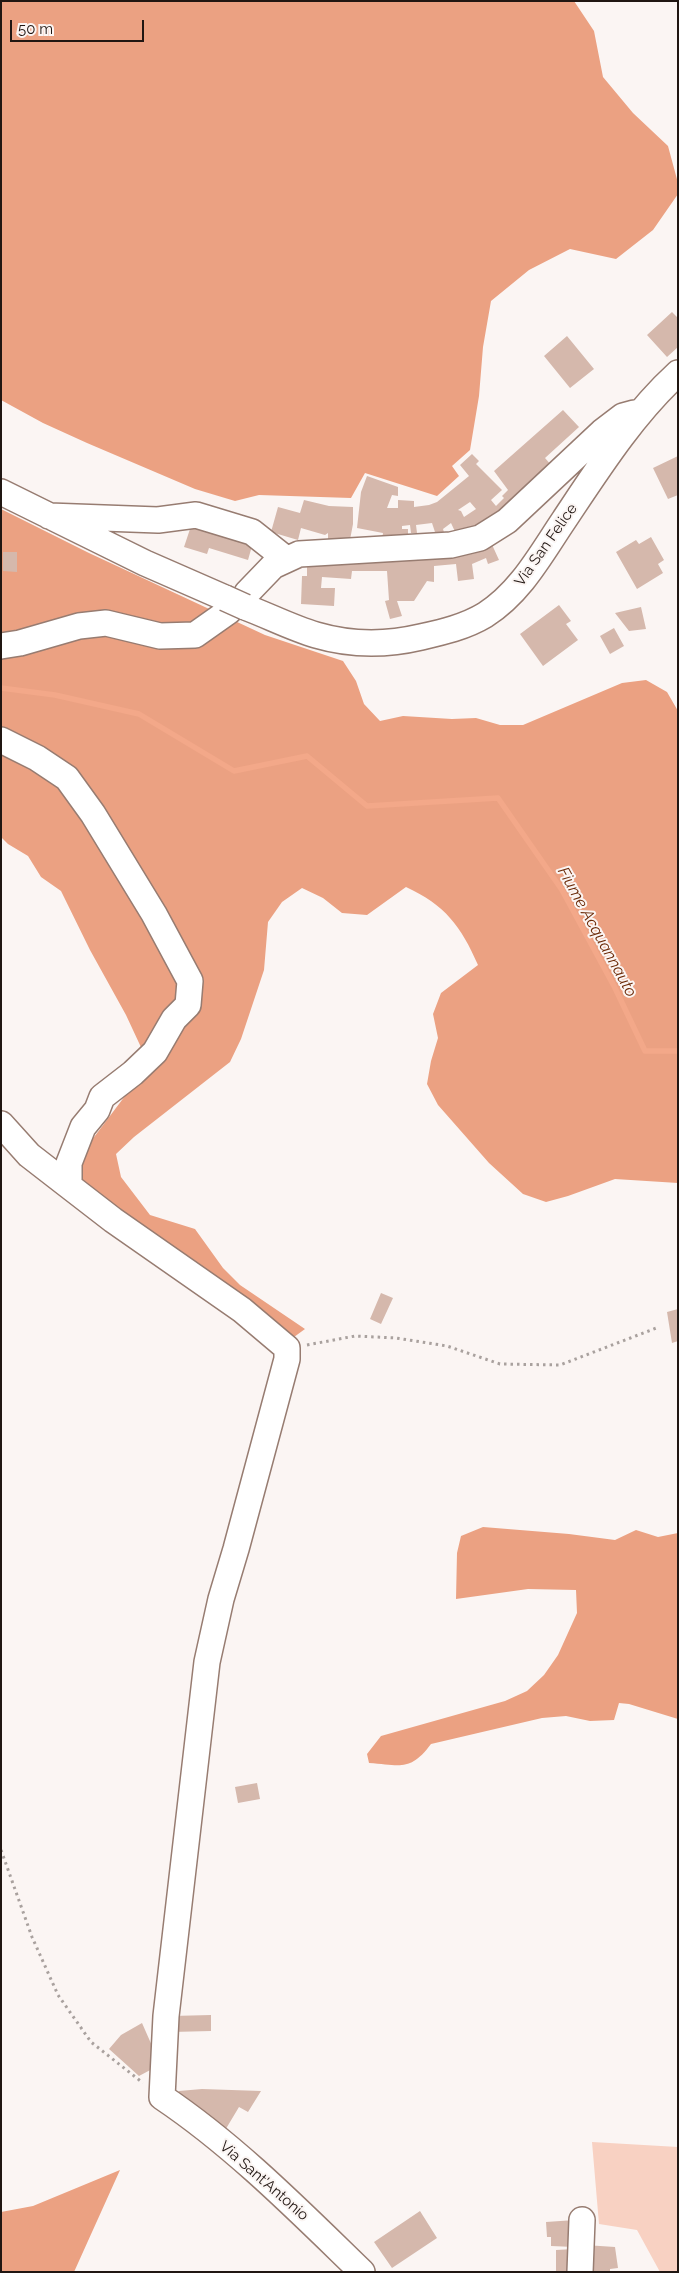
<!DOCTYPE html>
<style>
body{margin:0}
#map{position:relative;width:679px;height:2273px;overflow:hidden;background:#fbf5f3;font-family:Raleway,sans-serif}
canvas{display:block}
.frame{position:absolute;inset:0;border:2px solid #201612;pointer-events:none}
.scale{position:absolute;left:10px;top:20px;width:134px;height:22px;box-sizing:border-box;border:2px solid #201612;border-top:0;padding-left:6px;font-size:15px;line-height:18px;white-space:nowrap;color:#201612;-webkit-text-stroke:4px #fbf5f3;paint-order:stroke}
</style>
<div id="map">
<canvas width="679" height="2273"></canvas>
<div class="frame"></div>
<div class="scale">50 m</div>
</div>
<script>
const context = document.querySelector('canvas').getContext('2d');
context.lineJoin = 'round';
function fillPath(path, color) { context.fillStyle = color; context.fill(path, 'evenodd'); }
function strokePath(path, color, width, dash) { context.strokeStyle = color; context.lineWidth = width; context.lineCap = dash ? 'butt' : 'round'; context.setLineDash(dash || []); context.stroke(path); }
function label(font, color, halo, rows, align = 'center') {
  context.font = font + ' Raleway,sans-serif'; context.lineWidth = 4; context.setLineDash([]); context.textBaseline = 'middle'; context.strokeStyle = halo; context.fillStyle = color; for (const [text, x, y, turn = 0] of rows) {
    context.save(); context.translate(x, y); context.rotate((+turn || 0) * Math.PI / 180); context.textAlign = isNaN(turn) ? turn : align; if (halo) context.strokeText(text, 0, 0); context.fillText(text, 0, 0); context.restore();
  }
}
const green = new Path2D(`
 M592,2142L678,2147V2272H660L637,2230L599,2224Z`);
const forest = new Path2D(`
 M1,1H574L594,31L603,77L633,113L668,146L678,183V194L653,230L616,259L570,249L529,270L491,301L483,347L479,396L470,450L452,466L459,476L437,496L365,473L351,498L259,495L235,501L195,489L87,443L43,423L1,400Z
 M1,509L89,553L265,635L343,661L356,681L364,704L380,721L403,716L452,719L476,718L500,725H523L622,683L646,680L667,692L678,711V1183L615,1179L568,1196L546,1202L523,1194L489,1163L438,1105L427,1084L431,1061L438,1038L433,1014L441,993L478,965C461,926 445,905 406,887L367,915L342,913L323,898L302,888L282,902L268,922L264,970L241,1039L230,1062L134,1137L116,1154L121,1177L150,1215L195,1229L223,1268L240,1285L305,1329L294,1337L79,1181V1157L125,1096L143,1082L146,1058L126,1015L90,950L61,891L41,877L28,856L8,844L1,837Z
 M483,1527L569,1534L615,1540L636,1530L658,1537L678,1533V1719L629,1704L619,1703L614,1720L590,1721L566,1716L542,1718L431,1744C410,1772 401,1765 369,1763L367,1754L381,1736L505,1701L527,1691L544,1675L558,1655L577,1613L576,1590L528,1589L456,1599L457,1553L461,1536Z
 M120,2170L74,2272H1V2212L33,2206Z`);
const stream = new Path2D(`
 M1,688L55,695L139,714L234,771L307,756L367,806L498,798L562,890L615,988L645,1051H678`);
const building = new Path2D(`
 M672,312L678,318V347L667,357L647,335Z
 M567,336L594,369L570,388L544,356Z
 M563,410L579,427L545,458L552,466L514,497L519,502L458,538L451,523L443,529L446,539L438,541L432,523L416,525L417,533H411L410,525L402,526V529H408V544L381,545L383,533L357,528L361,492L367,476L398,487V496L392,495L387,508H398V500L414,501V507L429,505L437,502L469,476L460,465L472,454L479,461L476,464L502,490L491,500L496,506L504,498L502,496L508,490L494,471ZM470,502L476,509L464,517L461,511L458,510Z
 M678,456V495L668,499L653,468Z
 M304,500L329,506L353,507V524L349,545L328,546V533L325,535L301,528L298,540L271,532L278,507L300,513Z
 M193,520L254,539L248,560L209,548L207,554L184,547Z
 M651,537L664,560L658,564L663,573L637,589L616,552L636,540L639,544Z
 M489,538L499,560L488,564L486,558L472,564L474,579L458,581L456,564L434,566V582L427,581L414,601H397L402,616L390,619L385,601L389,600L387,571H352L351,579L322,577L321,588H335L334,606L301,604L302,576H307V557Z
 M3,552H17V572L3,571Z
 M559,605L571,621L566,624L578,640L543,666L520,634Z
 M641,607L646,629L629,631L615,613Z
 M614,628L624,646L610,654L600,636Z
 M381,1293L393,1298L381,1324L370,1319Z
 M678,1309V1341L672,1343L667,1312Z
 M257,1783L260,1799L238,1803L235,1787Z
 M211,2015V2031L172,2032V2016Z
 M142,2023L153,2048L154,2068L139,2076L109,2049L121,2035Z
 M202,2089L261,2091L248,2112L239,2107L224,2132L175,2098L179,2091Z
 M420,2211L437,2238L392,2268L374,2242Z
 M575,2220L574,2247L551,2246V2237H547L546,2222Z
 M585,2245L615,2247L618,2268L610,2269V2272H585Z
 M574,2249V2272H556V2250Z`);
const path = new Path2D(`
 M307,1345L355,1336L396,1338L447,1346L500,1364L560,1365L659,1327
 M1,1850L32,1937L58,1995L91,2042L143,2083`);
const minor = new Path2D(`
 M1,492L145,563L225,598
 M49,516L158,520L196,515L252,532L286,559
 M247,593L273,566L299,554L451,545L480,538L507,521L602,432L623,416L634,413
 M245,607C269,616 292,628 316,635C350,645 387,645 421,637C443,632 465,627 485,615C521,592 541,554 564,520C598,469 633,414 678,373
 M1,646L20,643L79,626L106,623L160,636L195,635L229,611
 M1,740L37,758L67,778L93,814L154,914L190,981L188,1005L174,1019L155,1052L133,1073L102,1097L97,1110L83,1127L69,1163V1186L113,1220L242,1310L287,1348V1359L236,1549L221,1599L207,1662L166,2016L162,2097C235,2146 299,2211 362,2272
 M1,1124L29,1155L69,1186
 M580,2272L582,2220`);
const minorBridge = new Path2D(`
 M225,598L245,607`);
const streetNames = [
 ["Via San Felice",546,545,-55],
 ["Via Sant'Antonio",264,2181,41]
];
const waterNames = [
 ["Fiume Acquannauto",597,932,61]
];
fillPath(green, '#f8d1c2');
fillPath(forest, '#eba182');
strokePath(stream, '#f3a889', 5.5);
fillPath(building, '#d5b8ac');
strokePath(minor, '#977c71', 28);
strokePath(path, '#a9a19e', 3, [2.5, 4]);
strokePath(minor, '#fff', 25);
strokePath(minorBridge, '#977c71', 28, []);
strokePath(minorBridge, '#fff', 25);
label('15px', '#201612', '#fbf5f3', streetNames);
label('italic 16px', '#6c2b09', '#fbf5f3', waterNames);
</script>
